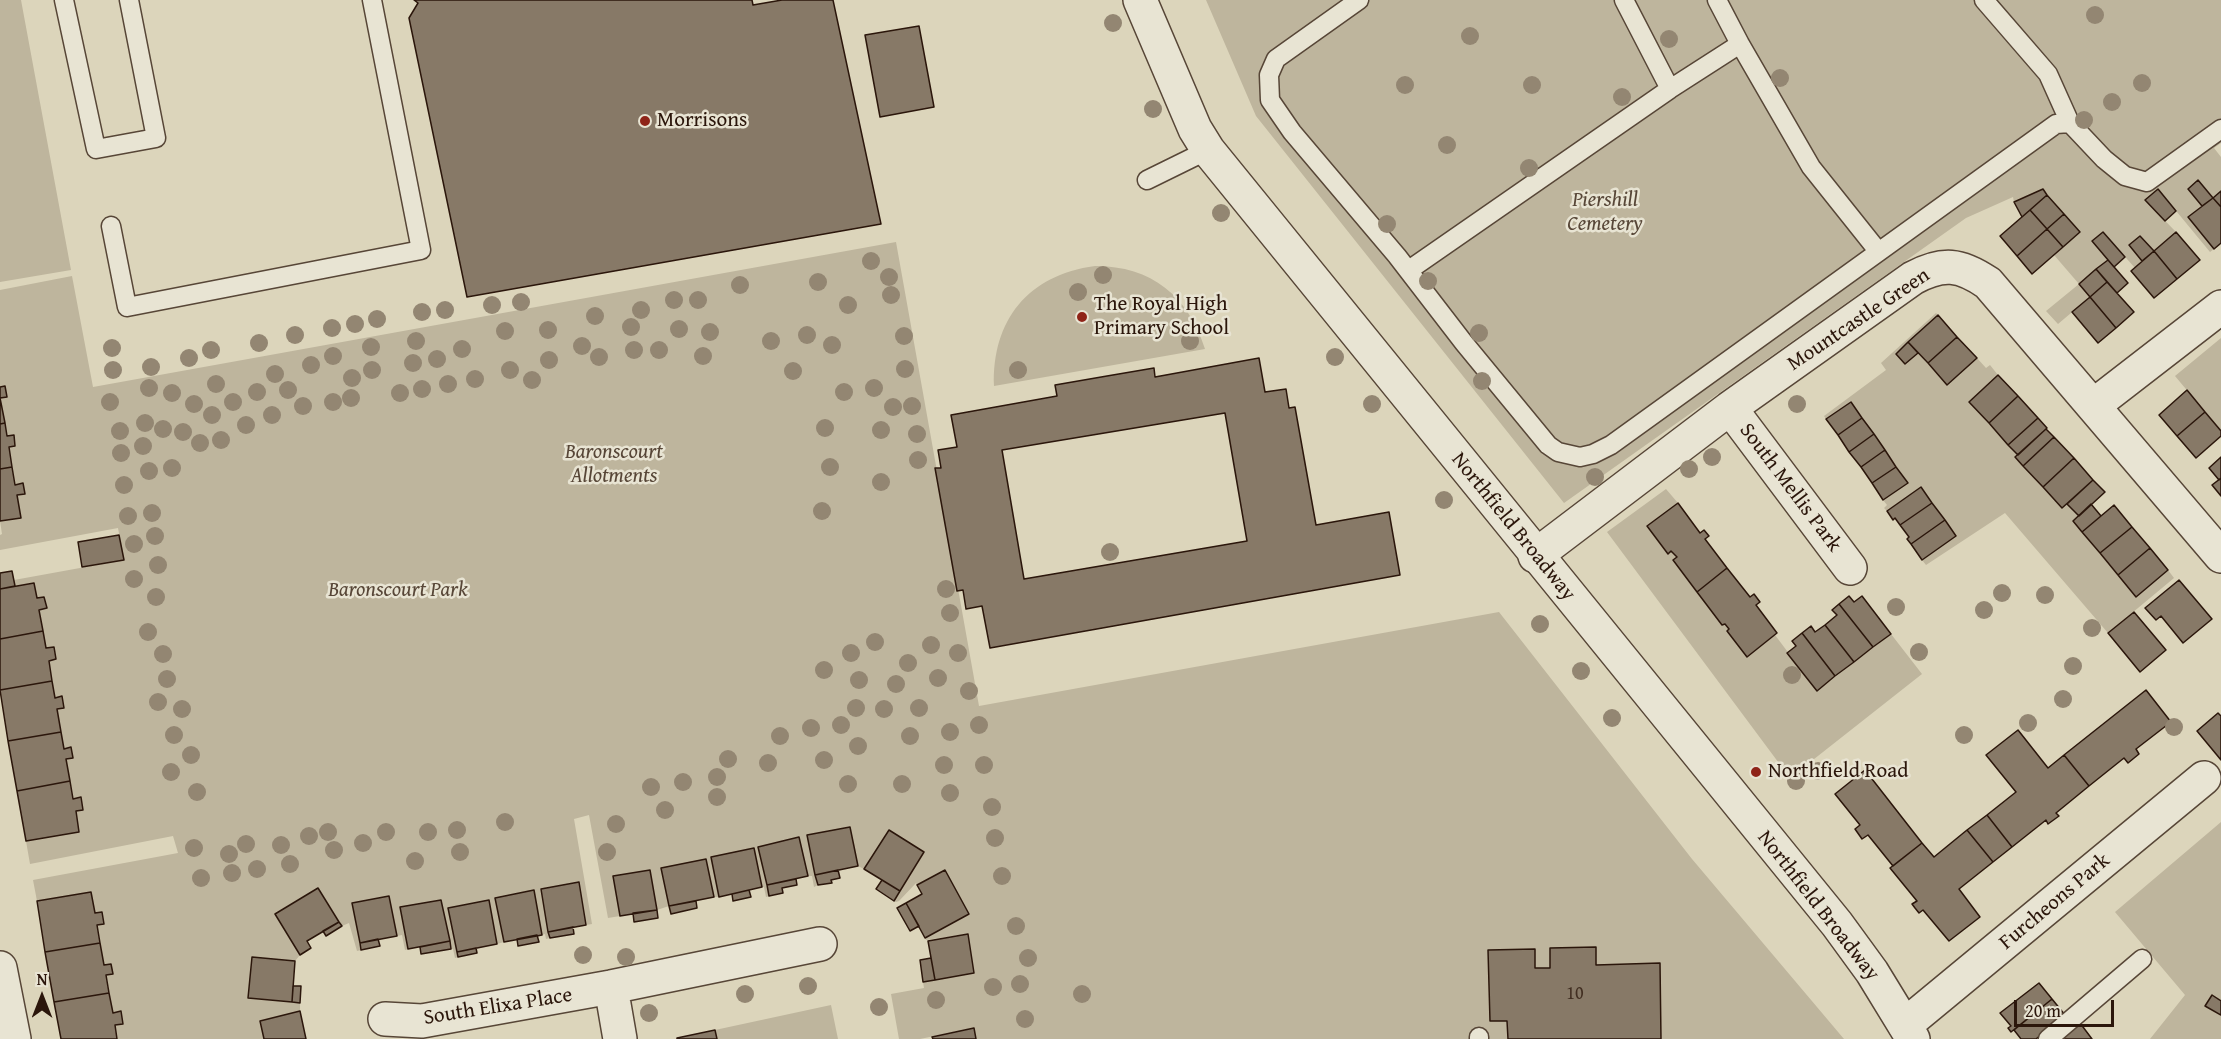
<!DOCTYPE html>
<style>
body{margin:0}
#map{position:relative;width:2221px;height:1039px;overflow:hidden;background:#dcd5bb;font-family:"Gentium Book Plus",serif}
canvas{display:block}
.north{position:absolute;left:12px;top:967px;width:60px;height:60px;-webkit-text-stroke:4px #e8e4d3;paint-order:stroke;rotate:0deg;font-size:16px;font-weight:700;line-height:24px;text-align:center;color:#2b160b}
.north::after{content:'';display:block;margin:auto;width:21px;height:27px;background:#2b160b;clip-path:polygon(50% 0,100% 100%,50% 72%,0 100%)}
.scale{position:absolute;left:2014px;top:1000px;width:100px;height:27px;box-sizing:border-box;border:3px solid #2b160b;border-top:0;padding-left:8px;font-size:18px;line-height:21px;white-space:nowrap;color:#2b160b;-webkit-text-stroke:4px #e8e4d3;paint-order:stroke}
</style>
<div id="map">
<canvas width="2221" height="1039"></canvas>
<div class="north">N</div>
<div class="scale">20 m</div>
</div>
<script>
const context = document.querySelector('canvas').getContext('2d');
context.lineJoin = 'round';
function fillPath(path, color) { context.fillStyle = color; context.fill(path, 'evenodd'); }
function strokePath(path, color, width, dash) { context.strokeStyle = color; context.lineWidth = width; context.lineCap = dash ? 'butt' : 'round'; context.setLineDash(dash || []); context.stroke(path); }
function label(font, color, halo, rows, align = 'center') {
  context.font = font + ' "Gentium Book Plus",serif'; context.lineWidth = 5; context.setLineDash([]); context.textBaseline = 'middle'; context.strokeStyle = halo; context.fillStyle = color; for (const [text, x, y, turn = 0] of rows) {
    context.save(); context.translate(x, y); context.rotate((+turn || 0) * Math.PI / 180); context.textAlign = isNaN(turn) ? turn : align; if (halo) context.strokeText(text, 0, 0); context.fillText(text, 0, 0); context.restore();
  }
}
const green = new Path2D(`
 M0,0H21L71,270L0,282Z
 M1206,0H2221V143L2214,148L2221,157V191L2213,198L2198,180L2188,189L2202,206L2189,217L2214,249L2210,252L2158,189L2145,200L2176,232L2154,251L2140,236L2129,245L2142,261L2135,268L2103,232L2092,241L2108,260L2079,284L2090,297L2058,324L2046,311L2079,284L2054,255L2080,232L2043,189L2014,202L2013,197L1966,218L1564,503L1256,116Z
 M896,242L979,706L1499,612L1692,859L1844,1039H976L973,1028L920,1039H899L891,994L924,988L923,982L973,973L967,934L926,940L925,938L969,914L945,870L917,885L916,883L899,901L896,902L894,901L924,852L889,830L864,869L858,866L850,827L808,835L818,885L814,887L812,876H808L799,837L758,847L769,896L766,897L764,887H762L753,848L711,857L719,897H714L706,859L661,868L669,906L657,910L650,870L613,876L620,916L608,918L589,815L574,819L592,924L586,925L579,882L541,889L550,938L546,939L545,934L542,935L533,890L496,898L504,942L497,944L489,900L448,908L458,957L455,958L453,949H451L441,900L401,907L408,949L405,950L402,935L397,936L389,896L352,904L361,950L357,951L349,923L342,926L318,888L275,914L300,955L295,961L252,958L248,998L300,1003V1011L260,1021L264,1039H117L115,1025L123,1023L121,1011L113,1013L106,975L112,974L104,965L97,925L104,924L102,913H95L91,892L37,901L33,880L178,853L173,836L30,864L26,841L79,832L76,811L83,809L81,797L73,799L66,759L73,758L72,747L64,749L57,709L64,708L62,697L55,698L49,661L56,659L54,647L46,648L39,610L47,608L44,597L37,598L34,583L15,586L14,580L124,560L118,528L0,550V535L2,534L0,521L21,518L17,495L25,494L23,484L15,485L9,447L15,445L14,435L7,436L0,398L7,396L5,386L0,387V290L72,276L93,387Z
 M1095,266C1152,266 1188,296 1205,349L994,386C992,320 1028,275 1095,266Z
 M1936,313L1938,315L1896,354L1905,364L1918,353L1947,385L1977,358L1986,368L1990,365L1998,375L1969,402L2018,455L2016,457L2062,508L2067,504L2079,516L2073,521L2135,596L2168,570L2174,578L2108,633L2005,513L1926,565L1922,560L1956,535L1921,487L1887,511L1884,508L1887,505L1883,500L1908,483L1851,402L1826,419L1824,416L1886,370L1881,363Z
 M2221,338V431L2175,376Z
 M1666,489L1678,503L1647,526L1667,553L1671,551L1677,557L1673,561L1722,625L1725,624L1729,629L1727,631L1746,656L1775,635L1817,691L1891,634L1922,674L1790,778L1607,532Z
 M2221,822V1001L2212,995L2205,1006L2221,1015V1039H2150L2185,995L2115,912Z
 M831,1005L838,1039H717L715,1030Z`);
const building = new Path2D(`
 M414,0H752L753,5L782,0H833L881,224L467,297L409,18L418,3Z
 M919,26L934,107L880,117L865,35Z
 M2198,180L2213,198L2202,206L2188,189Z
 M2043,189L2047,195L2022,217L2014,202Z
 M2158,189L2176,211L2165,221L2145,200Z
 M2221,191V207L2213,198Z
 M2047,195L2064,214L2047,229L2030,210Z
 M2213,198L2221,207V243L2214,249L2188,217Z
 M2030,210L2047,229L2017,256L2000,236Z
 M2064,214L2080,232L2063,247L2047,229Z
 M2047,229L2063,247L2032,274L2017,256Z
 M2103,232L2125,257L2114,267L2092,241Z
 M2176,232L2200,260L2177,279L2154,251Z
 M2140,236L2154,251L2142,261L2129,245Z
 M2154,251L2177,279L2154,298L2131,271Z
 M2108,260L2128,283L2117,293L2096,269Z
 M2096,269L2107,282L2090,297L2079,284Z
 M2107,282L2134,312L2116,328L2090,297Z
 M2090,297L2116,328L2098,343L2072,312Z
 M1938,315L1957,337L1928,363L1908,342Z
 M1957,337L1977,358L1947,385L1928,363Z
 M1908,342L1918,353L1905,364L1896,354Z
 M1259,358L1265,392L1286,389L1289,408L1295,407L1316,525L1389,512L1400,575L990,648L982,606L966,609L963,590L957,591L935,468H941L938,450L957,447L951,415L1057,396L1055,385L1107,376L1154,368L1155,377ZM1225,413L1247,541L1024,579L1002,450Z
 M1998,375L2018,396L1989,423L1969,402Z
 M5,386L7,397L0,398L5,423L0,424V387Z
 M2187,390L2205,412L2177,436L2159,415Z
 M2018,396L2038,418L2008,445L1989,423Z
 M1851,402L1862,418L1838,435L1826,419Z
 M2205,412L2221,431V436L2196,458L2177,436Z
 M1862,418L1874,434L1849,452L1838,435Z
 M2038,418L2047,428L2018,455L2008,445Z
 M5,423L7,436L14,435L15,446L9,447L12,467L0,469V424Z
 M2046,429L2054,437L2023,466L2015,457Z
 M1874,434L1885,450L1861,467L1849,452Z
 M2054,437L2074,458L2043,487L2023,466Z
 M1885,450L1896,467L1872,483L1861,467Z
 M2221,457V478L2219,480L2209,468Z
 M2074,458L2093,480L2062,508L2043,487Z
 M12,467L15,485L23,483L25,494L17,495L21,518L0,521V469Z
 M1896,467L1908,483L1883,500L1872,483Z
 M2221,478V496L2212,485Z
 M2093,480L2105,492L2079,516L2067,504Z
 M1921,487L1932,503L1900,525L1895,518L1893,520L1887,511Z
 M1678,503L1700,533L1704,530L1709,536L1705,539L1727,568L1697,592L1673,560L1677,557L1671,551L1668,554L1647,526Z
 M1932,503L1945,520L1911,544L1907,539L1909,537L1900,525Z
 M2091,504L2101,516L2082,532L2073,521Z
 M2114,505L2132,527L2100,553L2082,532Z
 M1945,520L1956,536L1922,560L1911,544Z
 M2132,527L2150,548L2118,575L2100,553Z
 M119,535L124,560L82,567L78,542Z
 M2150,548L2168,570L2136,597L2118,575Z
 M1727,568L1750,597L1754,594L1760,602L1756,605L1777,633L1747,657L1727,631L1729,629L1725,624L1722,625L1697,592Z
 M12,571L15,586L0,589V573Z
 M2179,580L2212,619L2183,643L2161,616L2156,620L2145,608Z
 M34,583L37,598L44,597L47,608L39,610L43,631L0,639V589Z
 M1849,596L1854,602L1862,596L1891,634L1873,647L1839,604Z
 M1839,604L1873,647L1854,662L1825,625L1837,615L1832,610Z
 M2134,612L2166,650L2140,672L2108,633Z
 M1825,625L1854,662L1835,676L1802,633L1811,626L1815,632Z
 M43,631L46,648L54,647L56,659L49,661L52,681L0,690V639Z
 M1802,633L1835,676L1817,691L1787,653L1796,646L1792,641Z
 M52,681L55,698L62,696L64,708L57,709L61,732L8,741L0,690Z
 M2146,690L2171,722L2136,749L2139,754L2128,763L2124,758L2089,786L2064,755Z
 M2218,713L2221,716V760L2197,731Z
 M2018,730L2048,768L2064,755L2089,786L2056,813L2059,816L2048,824L2046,820L2012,847L1987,815L2016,792L1986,755Z
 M61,732L64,749L71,747L73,758L66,759L70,781L17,791L8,741Z
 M1865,770L1922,843L1893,866L1868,835L1862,839L1855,829L1860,825L1835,794Z
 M70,781L73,799L81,797L83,810L76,811L79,832L26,841L17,791Z
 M1987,815L2012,847L1993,862L1967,830Z
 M850,827L858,866L815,875L807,835Z
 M889,830L924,852L900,891L864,869Z
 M1967,830L1993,862L1959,889L1980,917L1949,941L1923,910L1919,913L1915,908L1912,904L1917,901L1890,868L1922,843L1934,857Z
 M799,837L808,876L767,885L758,847Z
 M754,848L762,887L719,897L711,857Z
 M706,859L714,897L669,906L661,868Z
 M650,870L657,910L620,916L613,876Z
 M838,870L840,878L831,880L832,883L818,885L815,875Z
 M945,870L969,914L925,938L906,903L922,894L917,885Z
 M796,879L797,885L782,888L783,893L769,896L767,885Z
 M882,880L900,891L894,901L876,889Z
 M579,882L586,925L548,932L541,889Z
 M318,888L339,922L307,941L311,948L300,955L275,914Z
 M534,890L542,935L504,942L495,898Z
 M749,890L751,897L733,901L732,894Z
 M91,892L95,913L102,912L104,924L97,925L100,943L45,952L37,901Z
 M389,896L397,936L360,943L352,903Z
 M441,900L450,941L408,949L400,907Z
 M489,900L497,944L457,952L448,908Z
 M696,901L697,908L671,914L669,906Z
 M906,903L919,926L910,931L897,908Z
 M657,910L658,918L634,922L633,913Z
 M339,922L342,926L326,936L323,931Z
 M573,927L574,934L550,938L548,932Z
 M968,934L974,973L935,980L928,941Z
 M537,935L539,942L518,946L517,939Z
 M378,939L380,946L361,950L360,943Z
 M450,941L451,949L421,954L420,947Z
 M100,943L104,965L111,964L113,974L106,975L109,993L54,1002L45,952Z
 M1596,947V965L1660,963L1661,1039H1508L1507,1021H1490L1488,950L1535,949V968H1550V948Z
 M476,948L477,953L458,957L457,952Z
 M252,957L295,961L292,1002L248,998Z
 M931,958L935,980L923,982L920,960Z
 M2039,983L2052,999L2011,1032L2008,1028L2011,1026L2000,1013Z
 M293,986H301L300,1003L292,1002Z
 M109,993L113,1013L121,1011L123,1024L115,1025L117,1039H61L54,1002Z
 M2212,995L2221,1001V1015L2205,1006Z
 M2052,999L2065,1015L2036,1039H2021L2014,1030Z
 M300,1011L306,1039H264L260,1021Z
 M2080,1023L2092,1039H2060Z
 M974,1028L976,1039H933L932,1037Z
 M715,1030L717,1039H677V1038Z`);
const service = new Path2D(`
 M64,0L96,149L156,138L129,0
 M1359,0L1276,59L1269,75L1270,100L1292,132L1397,256L1464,343L1548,445L1558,452L1580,457L1593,454L1611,445L2056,124L2070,123L2104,159L2125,176L2147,182L2221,129
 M1624,0L1670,89
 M1717,0L1740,44L1811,167L1878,251
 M1984,0L2048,74L2070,123
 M1147,180L1208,150
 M111,226L127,307L421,250L372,0
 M1409,270L1670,89L1740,44
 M1479,1037V1039
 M2048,1039L2142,959`);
const minor = new Path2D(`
 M2093,406L2221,307
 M1730,408L1850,568
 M1535,556L1730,408L1913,278C1943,262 1960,264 1988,283L2221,556
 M0,968L14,1039
 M611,987L620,1039
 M385,1019L422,1021L611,987L820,944
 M1905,1025L2204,778`);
const tertiary = new Path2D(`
 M1140,0L1195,129L1208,150L1837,924L1872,972L1913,1039`);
const trees = [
 [2095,15],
 [1113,23],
 [1470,36],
 [1669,39],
 [1780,78],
 [2142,83],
 [1405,85],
 [1532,85],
 [1622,97],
 [2112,102],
 [1153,109],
 [2084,120],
 [1447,145],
 [1529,168],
 [1221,213],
 [1387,224],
 [871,261],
 [1103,275],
 [889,277],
 [1428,281],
 [818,282],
 [740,285],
 [1078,292],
 [891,295],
 [674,300],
 [698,300],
 [521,302],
 [492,305],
 [848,305],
 [445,310],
 [641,310],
 [422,312],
 [595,316],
 [377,319],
 [355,324],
 [631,327],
 [332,328],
 [679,329],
 [548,330],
 [505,331],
 [710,332],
 [1479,333],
 [295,335],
 [807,335],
 [904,336],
 [416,341],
 [771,341],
 [1190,341],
 [259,343],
 [832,345],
 [582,346],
 [371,347],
 [112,348],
 [462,349],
 [211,350],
 [634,350],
 [659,350],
 [333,356],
 [703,356],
 [599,357],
 [1335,357],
 [189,358],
 [437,359],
 [549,360],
 [413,363],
 [311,365],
 [151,367],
 [905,369],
 [113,370],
 [372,370],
 [510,370],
 [1018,370],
 [793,371],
 [275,374],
 [352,378],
 [475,379],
 [532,380],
 [1482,381],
 [216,384],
 [448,384],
 [149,388],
 [874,388],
 [422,389],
 [288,390],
 [257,392],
 [844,392],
 [172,393],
 [400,393],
 [351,398],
 [110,402],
 [233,402],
 [333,402],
 [194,404],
 [1372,404],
 [1797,404],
 [303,406],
 [912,406],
 [893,407],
 [212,415],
 [272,415],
 [145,423],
 [246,425],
 [825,428],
 [163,429],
 [881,430],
 [120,431],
 [183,432],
 [917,434],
 [221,440],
 [200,443],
 [143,446],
 [121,453],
 [1712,457],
 [918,460],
 [830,467],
 [172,468],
 [1689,469],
 [149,471],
 [1595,477],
 [881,482],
 [124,485],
 [1444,500],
 [822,511],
 [152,513],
 [128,516],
 [155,536],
 [134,544],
 [1110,552],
 [158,565],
 [134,579],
 [946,589],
 [2002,593],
 [2045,595],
 [156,597],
 [1896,607],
 [1984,610],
 [950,613],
 [1540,624],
 [2092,628],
 [148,632],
 [875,642],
 [931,645],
 [1919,652],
 [851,653],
 [958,653],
 [163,654],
 [908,663],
 [2073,666],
 [824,670],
 [1581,671],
 [1792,675],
 [938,678],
 [167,679],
 [859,680],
 [896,684],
 [969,691],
 [2063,699],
 [158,702],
 [856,708],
 [919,708],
 [182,709],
 [884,709],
 [1612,718],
 [2028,723],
 [841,725],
 [979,725],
 [2174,727],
 [811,728],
 [950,732],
 [174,735],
 [1964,735],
 [780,736],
 [910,736],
 [858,746],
 [191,755],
 [728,759],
 [824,760],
 [768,763],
 [944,765],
 [984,765],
 [1818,771],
 [171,772],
 [717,777],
 [1796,781],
 [683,782],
 [848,784],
 [902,784],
 [651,787],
 [197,792],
 [950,793],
 [717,797],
 [992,807],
 [665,810],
 [505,822],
 [616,824],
 [457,830],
 [328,832],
 [386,832],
 [428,832],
 [309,836],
 [995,838],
 [363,843],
 [246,844],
 [281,845],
 [194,848],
 [334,850],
 [460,852],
 [607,852],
 [229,854],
 [415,861],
 [290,864],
 [257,869],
 [232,873],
 [1002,876],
 [201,878],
 [1016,926],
 [583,955],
 [626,957],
 [1028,958],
 [1020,984],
 [808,986],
 [993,987],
 [745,994],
 [1082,994],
 [936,1000],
 [879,1007],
 [649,1013],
 [1025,1019]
];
const markers = [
 [645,121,6,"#8f2418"],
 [1082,317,6,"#8f2418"],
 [1756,772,6,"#8f2418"]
];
const numberNames = [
 ["10",1575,994]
];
const poiNames = [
 ["Morrisons",657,121],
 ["The Royal High",1094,305],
 ["Primary School",1094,329],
 ["Northfield Road",1768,772]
];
const parkNames = [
 ["Piershill",1605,201],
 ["Cemetery",1605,225],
 ["Baronscourt",614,453],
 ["Allotments",614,477],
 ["Baronscourt Park",398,591]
];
const streetNames = [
 ["Mountcastle Green",1859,320,-34],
 ["South Mellis Park",1790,488,53],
 ["Northfield Broadway",1513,527,51],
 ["Furcheons Park",2055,902,-40],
 ["Northfield Broadway",1818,906,52],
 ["South Elixa Place",498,1007,-9]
];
fillPath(green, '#beb59d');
fillPath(building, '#877967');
strokePath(building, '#2b160b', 1.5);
strokePath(service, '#574637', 21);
strokePath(minor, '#574637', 36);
strokePath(tertiary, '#574637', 36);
strokePath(service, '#e8e4d3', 18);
strokePath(minor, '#e8e4d3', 33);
strokePath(tertiary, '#e8e4d3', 33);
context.fillStyle = '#938672';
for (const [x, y] of trees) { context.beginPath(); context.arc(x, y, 9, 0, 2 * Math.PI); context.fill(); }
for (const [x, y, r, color] of markers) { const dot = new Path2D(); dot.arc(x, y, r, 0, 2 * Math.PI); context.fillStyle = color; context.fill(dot); strokePath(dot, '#e8e4d3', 2); }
label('18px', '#422f22', null, numberNames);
label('21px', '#2b160b', '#e8e4d3', poiNames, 'left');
label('italic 21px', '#574637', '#e8e4d3', parkNames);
label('21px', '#2b160b', '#e8e4d3', streetNames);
</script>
